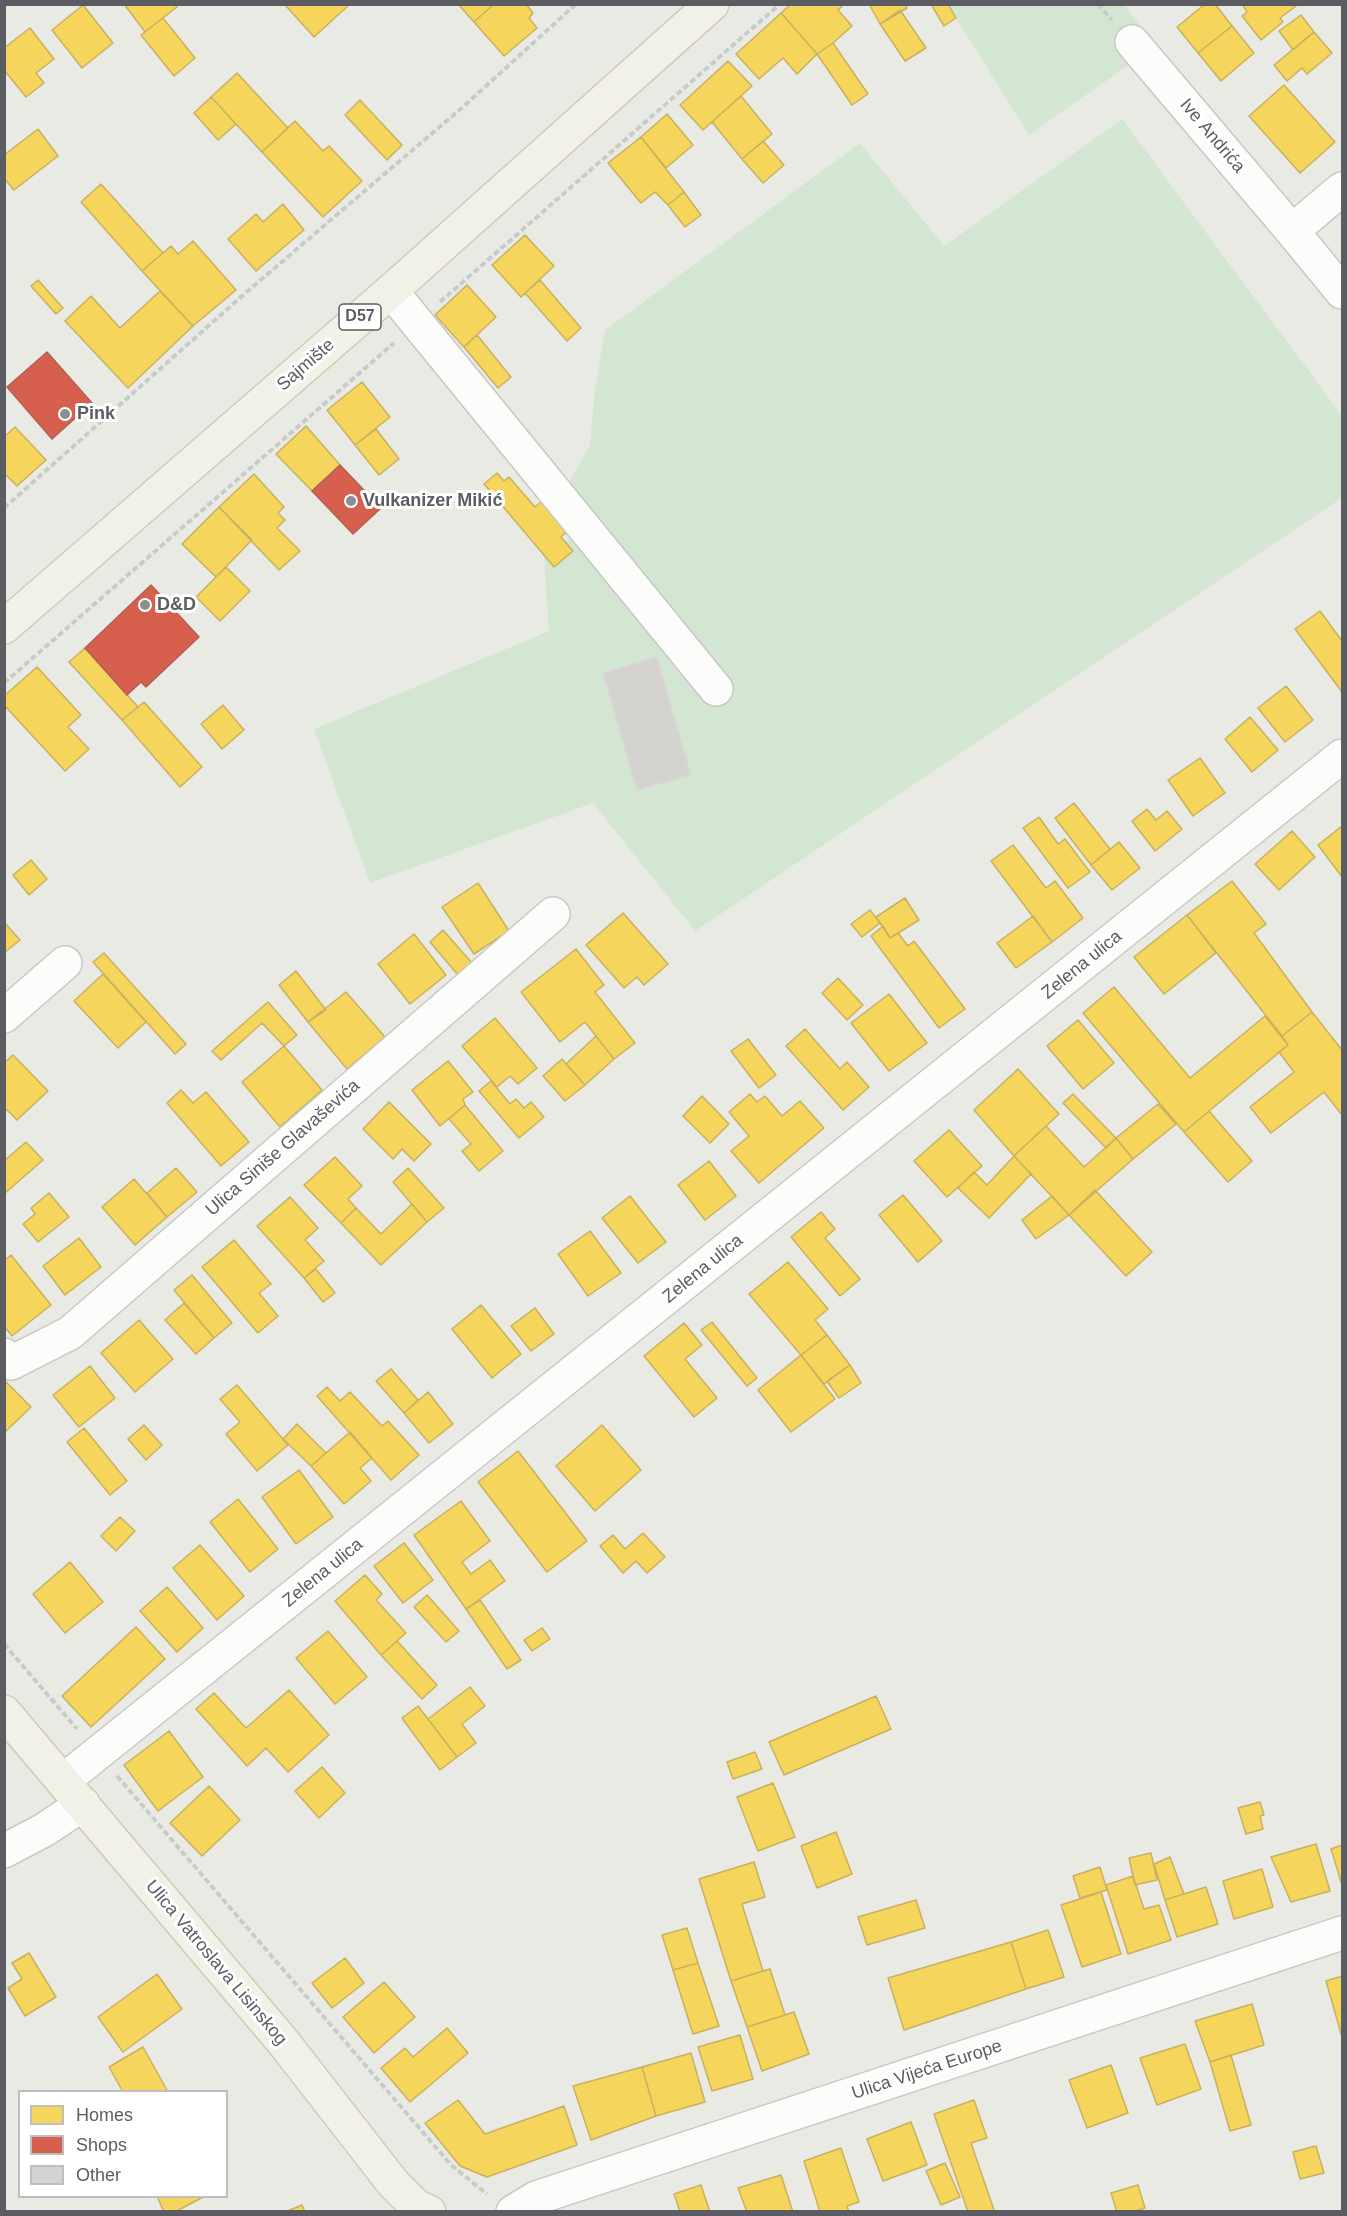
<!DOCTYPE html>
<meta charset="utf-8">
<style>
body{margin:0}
#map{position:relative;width:1347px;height:2216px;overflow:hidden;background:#eaeae5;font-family:Helvetica,sans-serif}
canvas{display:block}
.frame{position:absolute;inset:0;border:6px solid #5b5d62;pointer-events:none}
.legend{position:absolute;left:18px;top:2090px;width:210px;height:108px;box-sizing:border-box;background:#fff;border:2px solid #bdbec0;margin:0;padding:8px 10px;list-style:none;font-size:18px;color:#5b5d62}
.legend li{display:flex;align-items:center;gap:12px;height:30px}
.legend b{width:30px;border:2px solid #bdbec0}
</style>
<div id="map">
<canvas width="1347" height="2216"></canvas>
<div class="frame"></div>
<ul class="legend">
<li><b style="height:16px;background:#f6d55c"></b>Homes</li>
<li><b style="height:16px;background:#d6604d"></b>Shops</li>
<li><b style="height:16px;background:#d4d3d0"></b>Other</li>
</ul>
</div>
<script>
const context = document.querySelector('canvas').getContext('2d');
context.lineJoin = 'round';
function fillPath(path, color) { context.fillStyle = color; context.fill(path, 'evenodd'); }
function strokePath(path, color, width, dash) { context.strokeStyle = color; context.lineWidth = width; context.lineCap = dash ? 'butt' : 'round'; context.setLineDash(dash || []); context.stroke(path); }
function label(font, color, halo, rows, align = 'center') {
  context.font = font + ' Helvetica,sans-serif'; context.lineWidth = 6; context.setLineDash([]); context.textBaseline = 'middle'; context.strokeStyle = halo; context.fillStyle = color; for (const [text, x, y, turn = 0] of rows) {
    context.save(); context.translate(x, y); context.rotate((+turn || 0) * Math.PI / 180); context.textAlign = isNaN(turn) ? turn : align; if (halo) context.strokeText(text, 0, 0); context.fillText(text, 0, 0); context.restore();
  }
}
const green = new Path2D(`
 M948,5H1124L1159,48L1143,55L1029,135Z
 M1122,119L1342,416V498L695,931L593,803L370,883L314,729L549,631L544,557L574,536L560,498L590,445L595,390L605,330L860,143L944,246Z`);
const homes = new Path2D(`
 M124,4H175L177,7L145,32Z
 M287,4H350L314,37L286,6Z
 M458,4H494L474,22Z
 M494,4H526L533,13L529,18L537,28L504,56L474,22Z
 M791,4H844L838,10L852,26L833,43L817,54L781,13Z
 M869,4H905L907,8L880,24Z
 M931,4H948L956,18L944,26Z
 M1205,4H1215L1232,26L1198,53L1177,27Z
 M1242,4H1295L1296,6L1280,18L1283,22L1261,40L1242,16L1247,12Z
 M83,5L113,43L82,68L52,30Z
 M900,10L926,48L905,61L880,24Z
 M781,13L817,54L797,74L783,58L759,79L736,54Z
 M1301,15L1314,32L1293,50L1279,31Z
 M163,18L195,58L174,76L141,35Z
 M1232,26L1254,53L1221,81L1198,53Z
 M30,28L54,59L36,73L44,83L26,97L4,70V48Z
 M1314,32L1332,53L1307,74L1302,68L1287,81L1274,65Z
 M833,43L868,94L852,105L817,54Z
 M728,61L752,86L703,130L680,105Z
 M237,73L288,128L262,152L211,97Z
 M1284,85L1335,142L1300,173L1249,116Z
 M741,96L772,134L742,159L712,122Z
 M211,97L236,124L218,140L194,113Z
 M360,100L402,145L387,160L345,115Z
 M667,114L693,145L666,168L641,137Z
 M295,121L323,151L329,146L362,181L323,217L262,152Z
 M38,129L58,156L14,190L4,178V155Z
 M641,137L684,192L668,205L655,192L641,203L608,163Z
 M763,141L784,165L763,183L742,159Z
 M101,184L163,253L142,271L81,202Z
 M684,192L701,215L685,227L668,205Z
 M283,204L304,230L256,271L228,239L256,214L263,222Z
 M525,235L554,266L521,297L492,265Z
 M193,241L236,290L193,326L142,271L171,246L178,254Z
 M38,280L63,308L56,314L31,286Z
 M540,280L581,328L567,341L525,293Z
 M467,285L496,317L464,347L435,315Z
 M160,291L193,326L128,388L65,321L91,296L120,328Z
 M477,335L511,377L498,388L464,347Z
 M362,382L390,417L355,445L327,410Z
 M306,426L340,465L312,491L276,454Z
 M15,427L46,460L17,486L4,473V437Z
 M376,429L399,459L379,475L355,445Z
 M497,473L504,481L509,477L535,507L548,496L574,526L561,537L573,551L554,567L484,484Z
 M254,474L284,507L278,513L285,520L277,528L300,551L279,570L219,507Z
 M219,507L252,540L216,577L182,544Z
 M226,567L250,591L220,621L196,597Z
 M1320,611L1342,641V692L1295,629Z
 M85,648L138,707L122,720L69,662Z
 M37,667L81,715L68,727L89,749L65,771L4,705V696Z
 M1286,686L1313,720L1285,742L1258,708Z
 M144,702L202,767L180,787L122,720Z
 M223,705L244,730L222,749L201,724Z
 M1250,717L1278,750L1252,772L1225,739Z
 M1200,758L1225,793L1193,816L1168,780Z
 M1074,803L1110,849L1091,865L1055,818Z
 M1147,809L1156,820L1167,811L1182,829L1155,851L1132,821Z
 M1039,817L1058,844L1065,839L1090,872L1068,888L1023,828Z
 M1342,826V877L1318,845Z
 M1292,831L1315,857L1279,890L1255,864Z
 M1119,842L1140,868L1112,890L1091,865Z
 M1013,845L1046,888L1055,881L1083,918L1052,942L991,861Z
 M31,860L47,879L29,895L13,875Z
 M1232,881L1266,924L1254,933L1312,1012L1282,1036L1187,915Z
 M478,883L509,931L474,954L442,907Z
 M905,898L919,920L890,938L876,917Z
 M870,910L880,923L862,937L851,924Z
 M623,913L668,964L644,985L637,977L624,988L586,945Z
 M1187,915L1216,953L1164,994L1134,957Z
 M1033,916L1052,942L1016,968L997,943Z
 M4,922L20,940L4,953Z
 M883,926L890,938L898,933L908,946L914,941L965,1009L939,1028L871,936Z
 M443,930L472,963L458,975L430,942Z
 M414,934L446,975L410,1004L378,964Z
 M576,949L604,985L595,992L635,1043L614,1059L585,1022L560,1042L521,992Z
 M104,953L186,1044L175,1054L93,962Z
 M296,971L326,1010L308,1022L279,985Z
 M103,974L146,1022L118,1048L74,1001Z
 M838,978L863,1005L847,1020L822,993Z
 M1114,987L1190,1078L1265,1016L1288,1045L1184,1132L1083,1013Z
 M346,992L385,1037L347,1069L308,1022Z
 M889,994L927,1043L889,1071L851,1023Z
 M268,1002L297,1035L284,1046L262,1023L221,1060L212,1051Z
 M1312,1012L1342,1050V1115L1324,1092L1271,1133L1250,1107L1294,1072L1279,1052L1288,1045L1282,1036Z
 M495,1018L537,1068L518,1084L510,1076L497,1087L462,1046Z
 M1078,1020L1114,1063L1083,1089L1047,1046Z
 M805,1029L840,1069L847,1062L869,1087L843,1110L786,1046Z
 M596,1036L614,1059L585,1085L566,1064Z
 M748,1039L776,1075L759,1088L731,1051Z
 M284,1046L322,1090L280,1127L242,1082Z
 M13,1055L48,1091L17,1120L4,1107V1063Z
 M562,1059L585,1085L565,1101L543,1076Z
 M448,1061L473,1092L463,1099L465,1105L440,1126L412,1090Z
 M1018,1069L1059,1114L1014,1156L974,1110Z
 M491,1081L510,1104L516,1099L524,1108L531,1102L544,1117L519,1138L479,1091Z
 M181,1090L193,1103L206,1092L249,1142L221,1166L167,1103Z
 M750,1094L757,1102L765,1096L782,1116L800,1101L824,1128L759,1183L731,1151L749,1136L729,1112Z
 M1073,1094L1116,1138L1106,1148L1063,1103Z
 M702,1096L729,1124L710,1143L683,1116Z
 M389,1102L431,1144L414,1161L402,1149L393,1159L363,1129Z
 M1158,1104L1176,1124L1133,1159L1116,1138Z
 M465,1105L503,1151L479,1171L462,1151L471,1144L449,1119Z
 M1209,1111L1252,1161L1228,1182L1184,1132Z
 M1046,1126L1084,1167L1116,1138L1133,1159L1069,1215L1014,1156Z
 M949,1130L982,1166L947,1197L914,1161Z
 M26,1142L43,1160L4,1194V1161Z
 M1014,1156L1031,1174L989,1218L958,1188L974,1172L987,1185Z
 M335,1157L362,1186L348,1199L356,1208L341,1223L304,1185Z
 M709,1161L736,1196L705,1220L678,1185Z
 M176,1168L197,1192L167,1217L147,1193Z
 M408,1168L444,1208L427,1222L393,1182Z
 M134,1179L167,1217L135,1245L102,1207Z
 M1095,1190L1152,1252L1126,1276L1069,1215Z
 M49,1193L69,1217L38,1242L23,1224L35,1214L31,1208Z
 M903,1195L942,1241L918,1262L879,1215Z
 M630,1196L666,1242L638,1263L602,1218Z
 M1052,1196L1069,1215L1036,1239L1022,1220Z
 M290,1197L318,1228L305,1240L324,1261L304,1278L257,1226Z
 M412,1204L427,1222L381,1265L341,1223L356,1208L381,1234Z
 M821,1212L835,1229L825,1238L860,1279L840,1296L791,1237Z
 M590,1231L621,1273L588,1296L558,1254Z
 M79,1238L101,1267L65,1295L43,1266Z
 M234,1240L271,1284L259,1293L278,1316L258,1333L202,1267Z
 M11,1255L51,1305L12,1336L4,1326V1261Z
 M788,1262L828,1309L815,1320L827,1335L801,1355L749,1294Z
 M316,1269L335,1293L323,1302L304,1278Z
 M192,1275L232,1323L214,1338L174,1290Z
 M184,1303L214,1338L196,1354L165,1320Z
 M481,1305L521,1354L492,1378L452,1329Z
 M535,1308L554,1334L531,1351L511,1326Z
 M139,1320L173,1359L135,1392L101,1353Z
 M712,1322L757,1378L747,1386L701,1330Z
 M684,1323L702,1345L685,1359L717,1398L694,1417L644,1356Z
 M827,1335L850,1365L824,1384L801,1355Z
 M801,1355L835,1399L791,1432L758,1390Z
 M850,1365L861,1383L839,1398L827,1381Z
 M90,1366L115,1398L79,1427L53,1395Z
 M391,1369L418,1400L404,1413L376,1381Z
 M4,1380L31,1407L4,1433Z
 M237,1385L288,1445L257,1471L226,1434L240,1422L220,1399Z
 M327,1387L340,1401L350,1392L382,1426L388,1421L419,1455L391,1480L317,1396Z
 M428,1392L453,1424L429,1443L404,1413Z
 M297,1424L326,1453L311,1466L283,1439Z
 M144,1425L162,1445L146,1460L128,1439Z
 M602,1425L641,1470L595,1511L556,1466Z
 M84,1428L127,1481L110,1495L67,1442Z
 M350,1432L372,1458L360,1468L371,1481L344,1504L311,1466Z
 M518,1451L587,1541L547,1572L478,1482Z
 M299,1470L333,1517L296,1544L262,1497Z
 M238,1499L278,1549L250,1572L210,1522Z
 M461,1501L490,1541L462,1562L471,1574L490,1560L505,1581L466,1609L414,1535Z
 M120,1517L135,1531L116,1551L101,1536Z
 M643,1533L665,1557L647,1573L636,1561L623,1573L600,1546L613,1535L625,1549Z
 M404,1543L433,1580L403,1603L374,1566Z
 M200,1545L244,1596L217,1620L173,1568Z
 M70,1562L103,1602L65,1633L33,1594Z
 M365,1575L382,1594L376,1600L406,1633L381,1655L335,1601Z
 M167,1587L203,1628L177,1652L140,1611Z
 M427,1595L459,1631L446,1642L414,1607Z
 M480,1600L521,1660L507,1669L466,1609Z
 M136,1627L165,1659L91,1727L62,1696Z
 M542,1628L550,1639L532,1651L524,1640Z
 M328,1631L367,1677L335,1704L296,1658Z
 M397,1641L437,1685L422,1699L381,1655Z
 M470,1687L485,1706L462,1724L476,1743L457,1757L428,1719Z
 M289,1690L329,1735L288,1772L266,1748L247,1766L196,1709L214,1693L246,1728Z
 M876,1696L891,1729L784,1775L769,1742Z
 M418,1706L457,1757L440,1770L402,1718Z
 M169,1731L203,1777L158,1811L124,1765Z
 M755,1752L762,1769L733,1779L727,1762Z
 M322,1767L345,1793L319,1818L295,1791Z
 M773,1783L795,1837L758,1851L737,1797Z
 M209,1786L240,1820L202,1856L170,1823Z
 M1260,1802L1264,1815L1260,1816L1263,1829L1246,1834L1238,1808Z
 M836,1832L852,1874L817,1888L801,1846Z
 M1316,1844L1330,1891L1291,1902L1271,1857Z
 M1342,1845V1885L1331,1849Z
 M1151,1853L1157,1880L1135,1885L1129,1858Z
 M1170,1857L1184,1894L1165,1900L1154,1864Z
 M754,1862L765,1897L742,1904L763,1971L731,1981L699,1879Z
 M1100,1867L1107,1890L1080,1898L1073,1876Z
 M1262,1869L1273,1907L1234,1919L1223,1881Z
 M1133,1876L1144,1909L1159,1905L1171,1940L1128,1954L1106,1885Z
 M1206,1887L1218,1924L1177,1937L1165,1900Z
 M1101,1892L1121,1954L1082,1967L1061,1905Z
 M916,1900L925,1928L867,1945L858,1917Z
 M687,1928L698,1963L673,1970L662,1935Z
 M1048,1930L1064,1977L1026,1989L1011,1942Z
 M1011,1942L1026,1989L904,2030L888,1978Z
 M29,1953L56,1997L25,2016L8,1988L22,1979L12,1963Z
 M345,1958L364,1983L332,2008L312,1983Z
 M698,1963L719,2026L693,2034L673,1970Z
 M770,1969L785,2015L747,2027L731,1981Z
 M157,1974L182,2009L123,2052L98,2017Z
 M1342,1976V2037L1326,1981Z
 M384,1982L415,2017L374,2053L343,2017Z
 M1252,2004L1264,2045L1210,2062L1195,2021Z
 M794,2012L809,2054L762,2071L747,2027Z
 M447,2028L468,2053L410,2102L381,2068L405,2048L413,2057Z
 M740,2035L753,2079L712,2091L698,2047Z
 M1185,2044L1201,2089L1157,2105L1140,2058Z
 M143,2047L167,2090L165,2092H123L109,2067Z
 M691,2053L705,2102L656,2116L642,2067Z
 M1231,2055L1251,2125L1230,2131L1210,2062Z
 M1111,2065L1128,2113L1087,2128L1069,2080Z
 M642,2067L656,2116L591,2140L573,2086Z
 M458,2100L485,2134L564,2106L577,2145L487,2177L460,2166L425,2123Z
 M974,2100L987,2138L971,2143L994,2210L989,2212H968L934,2114Z
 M911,2122L927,2165L883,2181L867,2139Z
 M1316,2146L1324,2173L1300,2179L1293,2152Z
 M841,2148L859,2202L847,2206L849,2212H820L804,2161Z
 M945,2163L960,2197L941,2205L926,2171Z
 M781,2175L793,2212H747L738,2188Z
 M701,2185L710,2212H680L674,2194Z
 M1138,2185L1145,2208L1132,2212H1117L1111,2193Z
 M157,2196H205L175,2212H164Z
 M302,2205L305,2212H285Z`);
const shops = new Path2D(`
 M47,352L92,403L52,439L7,387Z
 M340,465L381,508L353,534L312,491Z
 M151,585L199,637L146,687L141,682L127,695L85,648Z`);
const building = new Path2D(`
 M657,657L691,775L637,790L603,673Z`);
const path = new Path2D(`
 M1098,4L1112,20
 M440,302L780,4
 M4,508L242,296L464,106L576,4
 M4,683L394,343
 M4,1644L77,1729
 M117,1776L451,2165L487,2194`);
const minor = new Path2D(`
 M1132,42L1292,231L1342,189
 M1292,231L1342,292
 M391,291L716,689
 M4,1016L65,963
 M4,1355L11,1363L70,1333L553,914
 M63,1781L1342,756
 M4,1851L44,1830L83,1804
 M513,2212L536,2198L1342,1933`);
const major = new Path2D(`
 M4,627L391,291L712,4
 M4,1712L284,2043L393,2183L416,2206L429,2212`);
const markers = [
 [65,414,6,"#8d8e90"],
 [351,501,6,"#8d8e90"],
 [145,605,6,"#8d8e90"]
];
const shields = [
 [360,317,42]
];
const shieldNames = [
 ["D57",360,317]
];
const streetNames = [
 ["Ive Andrića",1212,136,50],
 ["Sajmište",306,365,-41],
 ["Zelena ulica",1082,965,-39],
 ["Ulica Siniše Glavaševića",283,1148,-41],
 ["Zelena ulica",703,1269,-39],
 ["Zelena ulica",323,1573,-39],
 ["Ulica Vatroslava Lisinskog",216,1963,50],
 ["Ulica Vijeća Europe",927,2070,-18]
];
const poiNames = [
 ["Pink",77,414],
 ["Vulkanizer Mikić",363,501],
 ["D&D",157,605]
];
fillPath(green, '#d3e6d2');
fillPath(homes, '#f6d55c');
strokePath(homes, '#c8b15e', 1.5);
fillPath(shops, '#d6604d');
strokePath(shops, '#b15f53', 1.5);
fillPath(building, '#d4d3d0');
strokePath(building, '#dad8d4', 1.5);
strokePath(minor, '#c7c7c7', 36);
strokePath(major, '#d1cbb4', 36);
strokePath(path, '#c8ccc9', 4, [6, 3]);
strokePath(minor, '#fcfcfb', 33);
strokePath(major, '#f2f1e7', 33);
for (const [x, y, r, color] of markers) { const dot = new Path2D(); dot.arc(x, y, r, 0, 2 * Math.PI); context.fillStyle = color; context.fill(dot); strokePath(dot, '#fff', 2); }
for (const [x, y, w] of shields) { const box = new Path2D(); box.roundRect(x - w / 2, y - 13, w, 26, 4.5); context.fillStyle = '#fff'; context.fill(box); strokePath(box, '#5b5d62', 1.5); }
label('bold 16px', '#5b5d62', null, shieldNames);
label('18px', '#5b5d62', '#fff', streetNames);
label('bold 18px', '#5b5d62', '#fff', poiNames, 'left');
</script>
